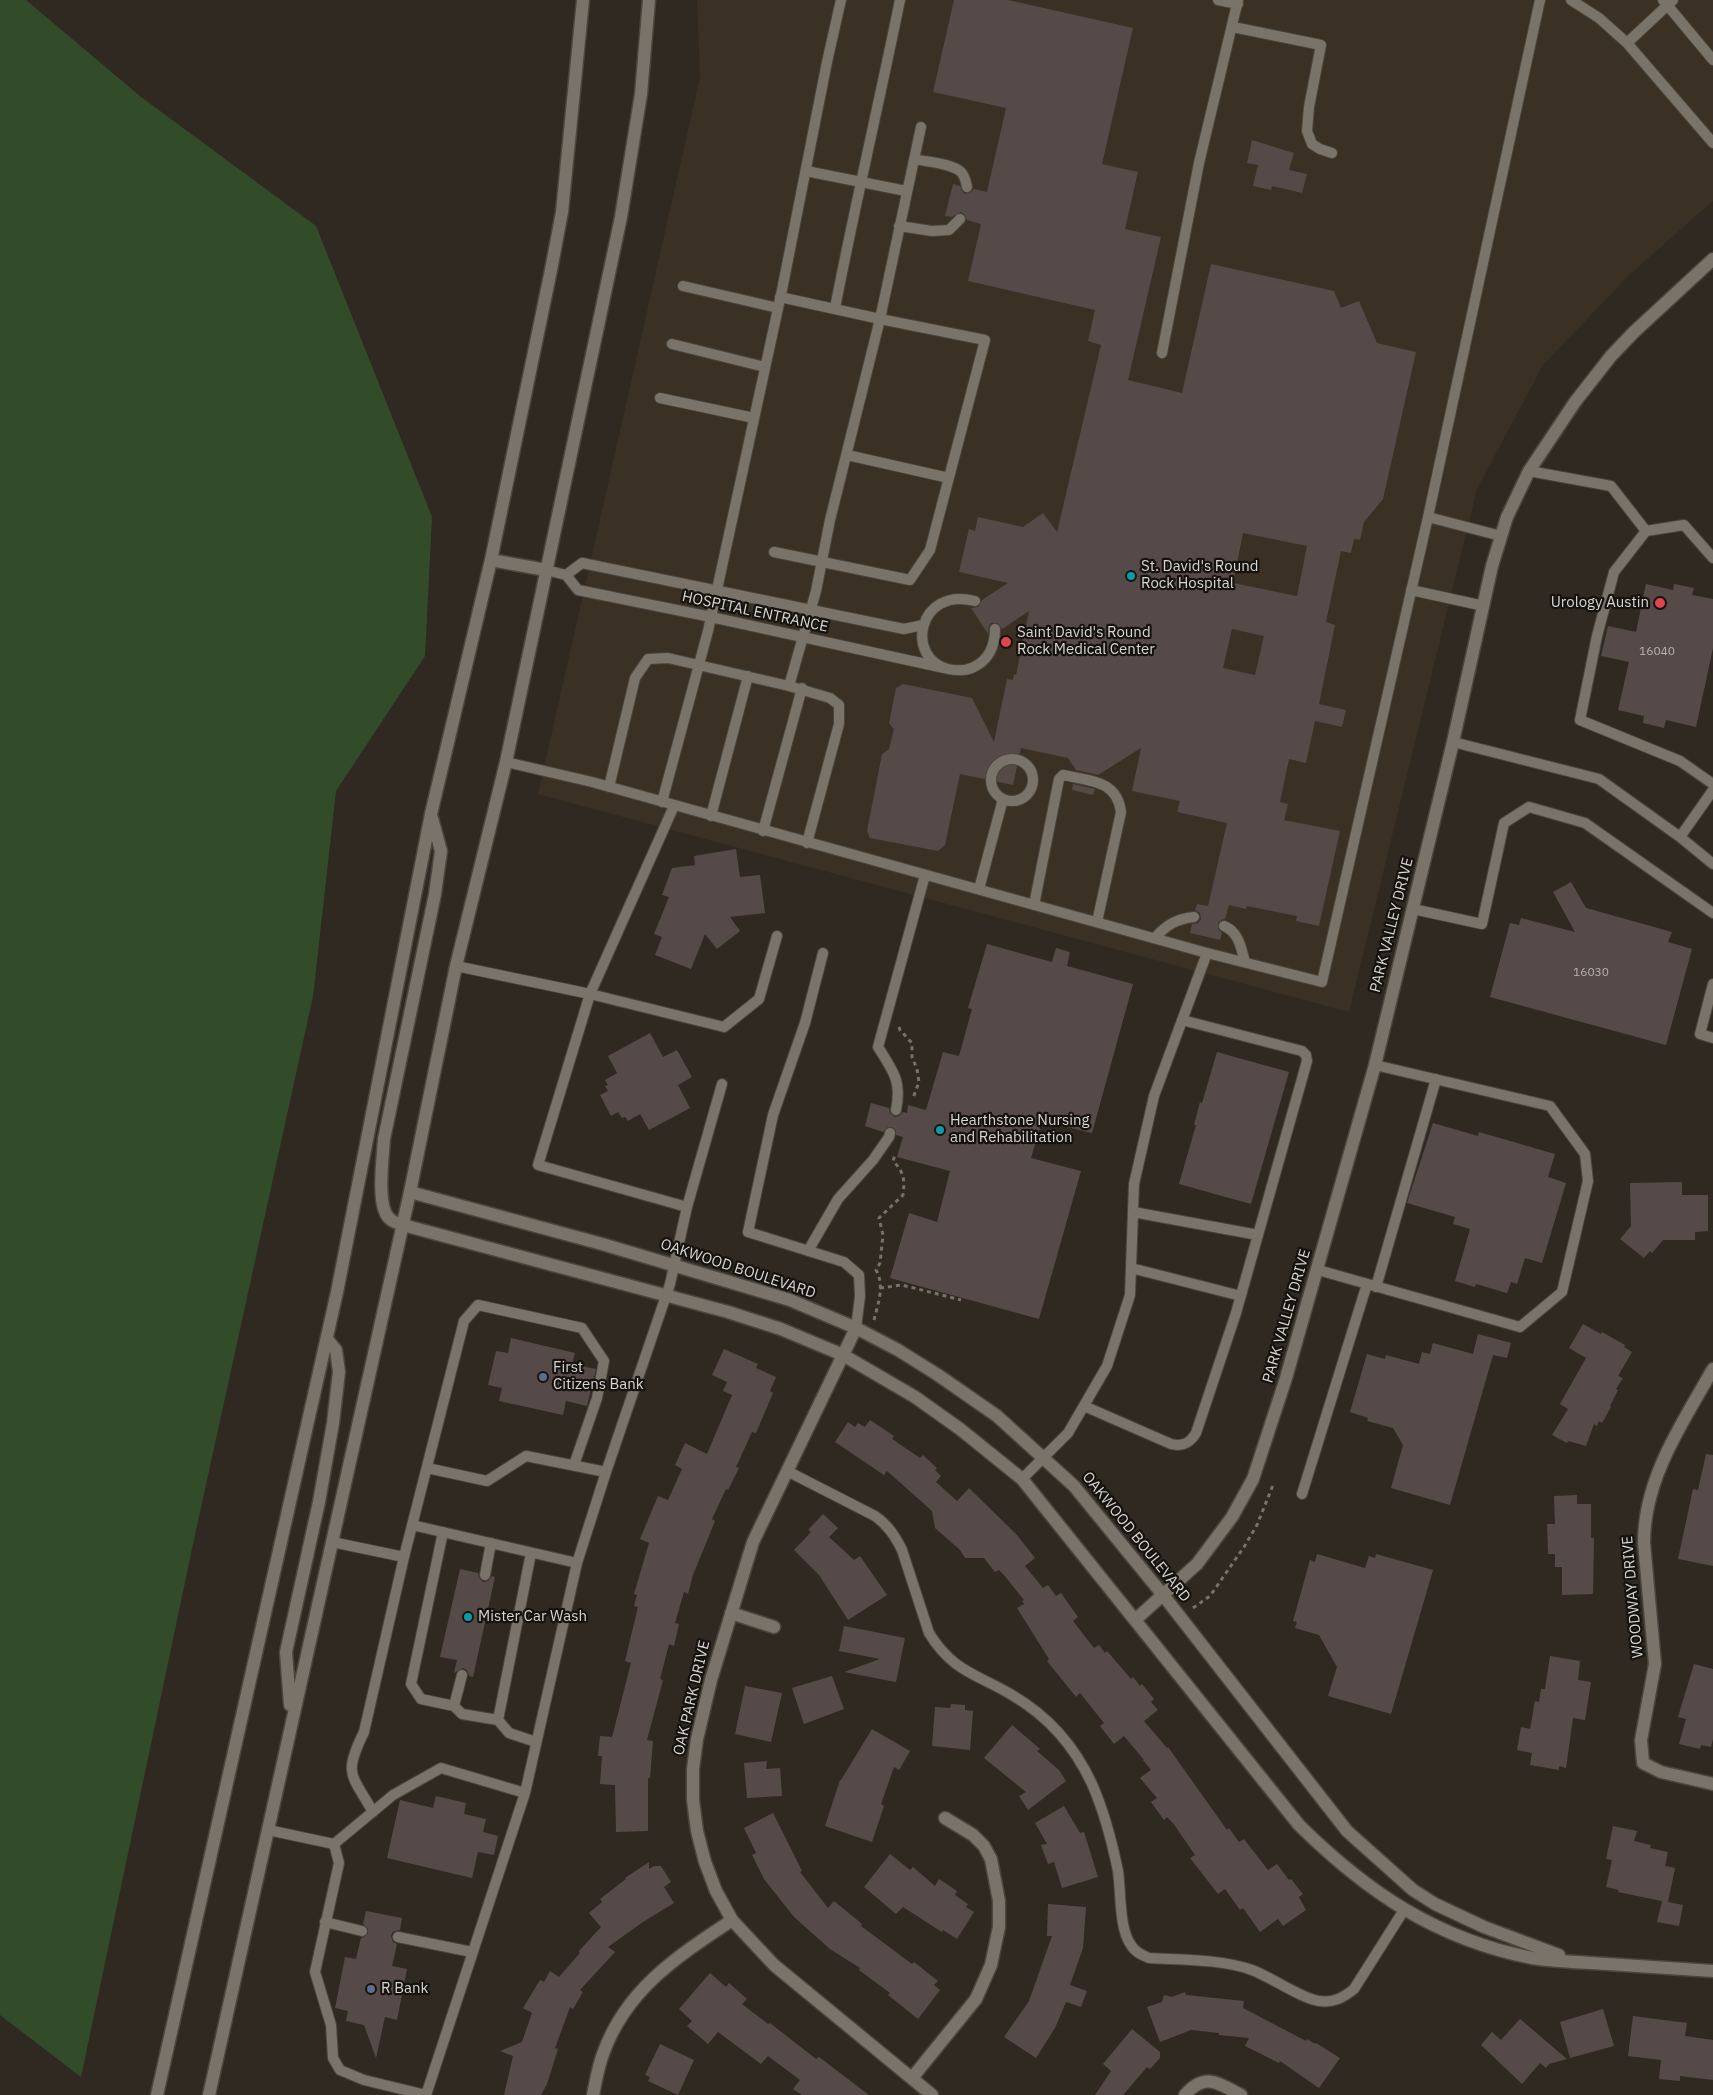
<!DOCTYPE html>
<style>
body{margin:0}
canvas{display:block;background:#2f2921}
</style>
<canvas width="1713" height="2095"></canvas>
<script>
const context = document.querySelector('canvas').getContext('2d');
context.lineJoin = 'round';
function fillPath(path, color) { context.fillStyle = color; context.fill(path, 'evenodd'); }
function strokePath(path, color, width, dash) { context.strokeStyle = color; context.lineWidth = width; context.lineCap = dash ? 'butt' : 'round'; context.setLineDash(dash || []); context.stroke(path); }
function label(font, color, halo, rows, align = 'center') {
  context.font = font + ' "IBM Plex Sans",sans-serif'; context.lineWidth = 4.5; context.setLineDash([]); context.textBaseline = 'middle'; context.strokeStyle = halo; context.fillStyle = color; for (const [text, x, y, turn = 0] of rows) {
    context.save(); context.translate(x, y); context.rotate((+turn || 0) * Math.PI / 180); context.textAlign = isNaN(turn) ? turn : align; if (halo) context.strokeText(text, 0, 0); context.fillText(text, 0, 0); context.restore();
  }
}
const built = new Path2D(`
 M697,0H1713V201L1630,274L1543,365L1477,489L1349,1012L538,794L700,77Z`);
const green = new Path2D(`
 M0,0H26L141,97L316,226L432,517L425,656L336,791L313,996L193,1544L81,2077L0,2015Z`);
const building = new Path2D(`
 M954,0H1008L1133,28L1102,164L1138,172L1125,229L1161,237L1128,380L1182,393L1211,264L1334,291L1341,308L1359,301L1377,343L1416,352L1383,499L1364,522L1360,540L1354,539L1351,553L1341,551L1326,622L1335,625L1319,704L1346,710L1342,727L1315,721L1306,763L1289,759L1280,802L1288,804L1284,820L1340,831L1319,926L1296,921L1297,916L1247,906L1246,909L1229,905L1225,919L1221,920L1218,923V929L1222,933L1220,940L1190,933L1192,924L1198,923L1201,919L1200,913L1195,910L1197,904L1208,906L1227,823L1177,812L1180,801L1132,791L1141,748L1098,775L1076,770L1068,758L1021,748L1013,785L960,774L945,845L938,851L870,838L867,831L882,754L889,749L894,729L889,723L896,688L903,684L972,698L994,742L1007,679L1013,680L1014,674L1016,675L1029,611L1002,629L998,623H991L989,626L988,634L971,608L978,607L982,600L1008,583L959,572L969,529L975,531L978,517L1023,527L1043,513L1057,532L1101,345L1088,341L1095,310L968,281L981,224L967,220L965,215L961,212L952,217L945,216L953,184L960,186L962,191L965,194L971,192L974,189L987,192L1006,108L933,92ZM1243,533L1307,546L1297,596L1233,583ZM1232,629L1264,636L1255,675L1223,668Z
 M1252,140L1294,153L1289,170L1307,174L1302,193L1272,186L1271,190L1253,186L1258,165L1247,163Z
 M1646,584L1673,590L1674,584L1694,588L1692,595L1713,599V648L1696,727L1666,720L1664,728L1643,723L1644,716L1618,710L1629,662L1601,656L1608,626L1636,632Z
 M1073,784L1095,789L1093,795L1072,790Z
 M736,849L740,877L760,875L765,913L730,917L740,931L717,949L705,934L691,969L655,955L662,937L654,934L669,897L662,895L672,868L695,865L694,856Z
 M1571,882L1586,908L1672,932L1668,942L1692,949L1666,1045L1490,997L1510,923L1519,925L1521,918L1575,932L1553,892Z
 M987,944L1052,962L1056,948L1070,952L1067,966L1133,984L1092,1133L1042,1121L1031,1158L1081,1171L1039,1319L890,1278L909,1213L937,1222L950,1171L897,1157L903,1137L896,1135V1131L892,1127H888L883,1132L865,1126L871,1103L889,1108L890,1113L895,1117L899,1116L903,1112L907,1113L908,1105L926,1110L943,1052L959,1056L972,1009L968,1008Z
 M650,1033L663,1057L677,1050L692,1077L678,1085L690,1108L649,1130L640,1114L628,1121L625,1117L622,1118L618,1112L611,1116L600,1095L608,1091L605,1086L608,1085L605,1080L617,1073L608,1056Z
 M1217,1052L1289,1072L1251,1204L1179,1184L1196,1125H1194L1200,1102L1202,1103Z
 M1433,1123L1478,1136L1479,1132L1555,1154L1548,1177L1566,1183L1542,1263L1525,1258L1517,1284L1511,1282L1507,1293L1476,1284L1475,1287L1455,1281L1470,1229L1453,1224L1455,1217L1407,1203Z
 M1682,1182V1195H1708V1231L1695,1232V1240H1663L1652,1253L1650,1251L1644,1258L1620,1239L1631,1226L1630,1183Z
 M1583,1324L1601,1334L1602,1332L1625,1345L1624,1347L1632,1352L1618,1376L1623,1378L1616,1389L1618,1390L1610,1406L1611,1407L1602,1423L1599,1421L1597,1426L1594,1424L1586,1446L1568,1441L1567,1443L1552,1435L1568,1409L1560,1404L1586,1358L1569,1348Z
 M1478,1334L1511,1343L1507,1358L1493,1355L1450,1505L1391,1488L1403,1445L1393,1428L1367,1421L1368,1418L1350,1412L1367,1354L1385,1359L1386,1355L1419,1364L1422,1352L1430,1354L1433,1343L1473,1354Z
 M511,1338L575,1353L572,1364L596,1369L587,1406L566,1401L563,1415L499,1401L502,1388L488,1385L496,1351L508,1353Z
 M724,1349L758,1364L756,1368L776,1377L770,1391L773,1393L756,1433L752,1432L736,1467L739,1468L728,1490L726,1489L712,1519L715,1521L693,1575L688,1594L684,1592L675,1623L679,1624L674,1646L669,1644L660,1679L663,1680L647,1740L653,1741L650,1778H648V1831L616,1832L615,1785L600,1784L602,1756H598L600,1736L612,1737L631,1663L625,1661L638,1607L634,1606L637,1595L634,1594L649,1543L640,1539L658,1496L668,1500L682,1469L675,1465L685,1443L707,1454L732,1395L723,1391L727,1382L712,1375Z
 M870,1420L894,1436L892,1439L920,1458L923,1455L937,1468L935,1470L941,1476L936,1482L957,1501L969,1488L1017,1535L1035,1558L1025,1566L1043,1588L1048,1585L1056,1596L1061,1593L1078,1617L1073,1621L1094,1648L1099,1645L1105,1653L1107,1651L1131,1679L1133,1677L1140,1686L1142,1684L1154,1699L1151,1702L1158,1710L1144,1721L1167,1748L1168,1747L1227,1830L1229,1828L1239,1842L1244,1839L1268,1870L1277,1864L1289,1880L1291,1879L1303,1894L1299,1897L1306,1910L1283,1926L1278,1919L1260,1932L1243,1908L1240,1910L1225,1889L1218,1894L1190,1858L1195,1855L1173,1823L1167,1817L1164,1820L1151,1802L1157,1798L1140,1778L1151,1770L1143,1760H1144L1124,1736L1114,1744L1100,1726L1104,1723L1080,1693L1076,1697L1047,1661L1049,1659L1017,1608L1024,1604L1022,1601L1024,1600L1004,1575L999,1570L995,1572L984,1558H965L960,1550L935,1528L932,1511L913,1494L887,1471L884,1475L835,1442L848,1422L855,1427L858,1423L865,1427Z
 M1706,1454L1713,1455V1566L1678,1559L1693,1489L1698,1490Z
 M1577,1495V1504H1591V1538H1594L1593,1594L1562,1595V1567H1555V1554H1548L1547,1524H1555L1554,1496Z
 M823,1514L838,1528L829,1537L854,1560L860,1556L887,1595L848,1620L819,1575L794,1550L811,1532L808,1530Z
 M1317,1554L1365,1568L1369,1556L1375,1558L1376,1554L1433,1570L1391,1714L1328,1696L1337,1667L1319,1635L1295,1628L1297,1622L1293,1621L1310,1560L1315,1562Z
 M460,1569L478,1573L479,1578L483,1582L488,1581L492,1576L495,1577L473,1677L469,1676L467,1670L463,1668L454,1673L457,1660L440,1657Z
 M844,1626L905,1638L896,1682L844,1672L880,1659L839,1651Z
 M1550,1656L1580,1661L1578,1680L1591,1682L1585,1720L1573,1718L1566,1768L1559,1766V1770L1530,1765L1532,1753L1517,1750L1521,1727L1530,1729L1535,1701L1539,1702L1541,1689H1545Z
 M1694,1664L1713,1669V1739L1711,1747L1701,1745L1700,1749L1679,1744L1686,1719L1678,1717Z
 M832,1676L844,1709L804,1724L792,1688Z
 M745,1686L782,1693L771,1742L735,1734Z
 M951,1704L965,1705V1710L973,1711L970,1750L932,1746L935,1707L950,1708Z
 M1012,1725L1040,1749L1037,1751L1059,1770L1066,1781L1028,1810L1019,1796L1026,1792L984,1758Z
 M872,1729L910,1751L899,1770L894,1767L881,1804L884,1806L872,1842L825,1826L840,1780H841Z
 M767,1761L766,1769L780,1768L782,1796L747,1798L744,1763Z
 M436,1796L466,1803L464,1814L486,1819L483,1832L498,1836L494,1855L478,1852L472,1878L387,1858L400,1800L433,1808Z
 M1064,1806L1080,1833L1084,1832L1098,1877L1062,1888L1054,1862L1048,1864L1041,1845L1047,1844L1035,1823Z
 M773,1813L802,1871L800,1872L828,1908L834,1901L862,1924L861,1926L912,1964L914,1962L938,1981L934,1985L940,1990L918,2019L888,1995L890,1993L859,1970L860,1968L830,1949L794,1917L764,1879L752,1855L756,1853L744,1828Z
 M1613,1826L1637,1831L1634,1841L1651,1845L1650,1848L1668,1852L1665,1866L1675,1868L1668,1902L1683,1905L1679,1926L1657,1922L1662,1901L1618,1892L1619,1890L1606,1887L1612,1860L1606,1859Z
 M890,1854L910,1870L913,1867L935,1886L939,1879L957,1891L955,1895L968,1904L966,1907L974,1912L957,1939L943,1930L942,1932L903,1907L896,1914L864,1887Z
 M649,1862V1869L654,1866H661L671,1882L664,1887L674,1903L643,1922L608,1947L615,1952L580,1990L583,1992L573,2009L570,2007L555,2048L558,2049L547,2084L541,2095H504L513,2056L500,2051L522,2042L532,2013L523,2008L540,1980L544,1982L550,1971L559,1977L580,1953L579,1951L601,1927L589,1913L602,1902L600,1899L626,1879L625,1878Z
 M1048,1904L1086,1907L1083,1948L1070,1985L1087,1991L1081,2007L1066,2002L1055,2028L1036,2058L1004,2037L1029,2001L1052,1936H1047Z
 M366,1911L402,1918L400,1930L393,1932L391,1936L393,1942L397,1944L392,1966L407,1969L397,2020L385,2017L376,2058L364,2025L346,2021L348,2011L335,2008L345,1957L356,1959L361,1938L364,1937L368,1933V1929L363,1924Z
 M710,1973L726,1987L729,1983L747,1999L742,2004L768,2024L770,2023L816,2059L819,2057L869,2095H802L793,2089L800,2080L768,2056L761,2064L718,2032L708,2044L687,2026L692,2021L679,2009Z
 M1185,1992L1186,1995L1244,2001L1243,2008L1306,2041L1307,2039L1315,2044L1316,2043L1340,2058L1319,2088L1280,2061L1279,2063L1245,2046L1249,2038L1219,2035V2033L1191,2030L1160,2042L1147,2007L1162,2002L1164,1995L1172,1997Z
 M1603,2009L1614,2046L1570,2058L1560,2022Z
 M1633,2016L1687,2023L1685,2036L1713,2040V2080L1680,2076V2081L1659,2079L1661,2060L1628,2056Z
 M1520,2019L1567,2059L1549,2064L1546,2068L1540,2063L1522,2084L1481,2045L1492,2032L1501,2040Z
 M1132,2029L1160,2052V2058L1150,2069L1147,2067L1123,2095H1095L1111,2071L1103,2064Z
 M660,2044L694,2060L678,2095L648,2081L650,2077L645,2075Z`);
const path = new Path2D(`
 M899,1027L900,1030L912,1043V1057L917,1069L919,1082L913,1098
 M880,1288L902,1285L961,1300
 M874,1320C878,1304 885,1285 876,1270L880,1263L883,1235L879,1218L903,1195C905,1180 904,1172 893,1161L895,1155
 M1193,1608L1210,1596L1244,1547L1257,1525L1273,1485`);
const service = new Path2D(`
 M1218,0L1238,4
 M1571,0L1599,18L1627,43L1713,143
 M1663,0L1713,60
 M1233,27L1321,45L1309,107L1307,131L1312,144L1320,149L1332,153
 M1627,43L1673,0
 M914,159C927,162 951,163 961,172C965,176 966,182 967,187
 M806,171L906,191
 M899,226L932,231L949,230L960,219
 M683,286L778,308
 M780,297L880,319L830,520L816,591L789,686L830,698L839,705V724L807,843
 M835,308C855,205 879,103 900,0
 M672,344L765,367
 M1162,353L1199,163L1238,0
 M660,398L754,418
 M847,455L949,478
 M1529,471L1611,486L1646,531
 M1428,517L1501,536
 M774,552L910,580L930,550L985,340L880,319L921,127
 M1713,558L1684,525L1646,531L1614,572L1597,636L1580,720L1680,761L1713,784
 M546,570L566,575L578,590L711,617L944,668
 M566,575L582,563L904,629L923,625
 M1411,590L1484,606
 M975,601C917,586 905,659 948,669C957,671 966,671 974,667C990,659 995,645 995,629
 M1453,742L1599,779L1680,837L1713,864
 M991 780a21 21 0 1 1 42 0a21 21 0 1 1-42 0Z
 M506,762L592,782L1207,953L1322,982L1428,517L1540,0
 M609,787L635,678L648,659L668,658L789,686
 M662,802L708,631L782,290L827,62L841,0
 M674,806L590,994L724,1027L759,999L777,936
 M711,816L748,676
 M763,831L802,688
 M1680,837L1713,790
 M979,889L1003,799
 M1034,905L1059,779L1063,775C1090,781 1117,780 1121,812L1097,922
 M1413,909L1482,924L1504,823L1529,807L1585,823L1713,913
 M1224,926C1239,932 1241,948 1245,962
 M1155,938C1166,925 1176,919 1194,917
 M823,953L805,1023L773,1115L748,1232L844,1262L859,1275L860,1296L856,1328
 M456,966L590,994L538,1165L687,1207
 M1713,984L1700,1034L1713,1038
 M896,1110C902,1081 893,1071 878,1047L925,875
 M1133,1212L1258,1235
 M808,1251L838,1199L873,1160L889,1137L890,1133
 M1131,1268L1241,1296
 M1318,1270L1520,1327L1562,1292L1588,1181L1585,1154L1550,1106L1375,1065
 M1376,1287L1436,1079
 M1084,1406L1171,1444C1183,1447 1190,1443 1196,1433L1236,1313L1307,1061L1306,1055L1302,1051L1182,1020
 M427,1468L487,1481L526,1456L606,1472L670,1284L687,1207L722,1084
 M787,1471L875,1516C888,1525 895,1536 902,1550L929,1633C953,1672 977,1674 1012,1695C1048,1716 1075,1747 1092,1784C1104,1811 1112,1842 1118,1871C1121,1891 1119,1929 1131,1945C1135,1952 1142,1955 1149,1958C1183,1960 1221,1959 1252,1970C1271,1977 1302,1999 1319,2001C1333,2003 1343,1998 1354,1989L1404,1910
 M1022,1479L1068,1433L1107,1366L1130,1295L1134,1184L1154,1096L1207,953
 M1302,1494L1367,1284
 M412,1525L577,1563L525,1793L426,2095
 M443,1532L411,1684L421,1699L454,1706L462,1714L498,1720L509,1733L536,1742
 M332,1542L404,1557L464,1321L478,1305L582,1328L604,1361L597,1398L574,1465
 M577,1563L606,1472
 M485,1575L491,1543
 M454,1706L462,1675
 M498,1720L531,1553
 M373,1812C351,1773 343,1775 364,1732L404,1557
 M268,1830L334,1844L393,1795L441,1768L525,1793
 M334,1844L339,1863L315,1972L331,2025L333,2058L340,2070L364,2080L426,2095
 M325,1922L362,1931
 M398,1937L472,1952`);
const minor = new Path2D(`
 M410,1192L602,1244L790,1300L856,1328L898,1350L938,1375L997,1416L1074,1486L1163,1595L1347,1831L1413,1890L1435,1904L1484,1927L1559,1955
 M403,1225L728,1312L781,1329L843,1355L915,1397L960,1429L1022,1479L1299,1825C1367,1892 1436,1939 1532,1958C1551,1961 1572,1962 1592,1963C1632,1966 1673,1968 1713,1971
 M856,1328L753,1542L711,1680L697,1739L693,1769V1800L697,1831L705,1862L716,1891L732,1920L774,1965L932,2095
 M1713,1369C1682,1424 1644,1478 1644,1543L1655,1664L1641,1740L1643,1763L1661,1772L1713,1784
 M731,1613L774,1627
 M1135,1620L1197,1564L1232,1517L1253,1479L1286,1378L1375,1065L1453,742L1492,566L1507,517L1529,471L1575,402L1611,356L1634,332L1713,259
 M912,2078L976,1999L991,1965L999,1927V1901L991,1859L984,1846L973,1835L945,1818
 M593,2095C596,2081 598,2067 603,2054C626,1989 678,1956 732,1920
 M1185,2095C1205,2072 1218,2083 1241,2095`);
const secondary = new Path2D(`
 M491,560L546,570
 M403,1225C398,1223 392,1222 389,1218C376,1205 383,1157 384,1139L435,894L441,851L432,818
 M290,1705L286,1652L319,1502L333,1423L339,1372L336,1350L327,1339
 M157,2095L337,1292L431,814L491,560L551,270L562,212L583,0
 M209,2095L410,1192L456,966L506,762L621,217L641,94L649,0`);
const markers = [
 [1131,576,5,"#0f9aa8"],
 [1660,603,6,"#e0444e"],
 [1006,642,6,"#e0444e"],
 [940,1130,5,"#0f9aa8"],
 [543,1377,5,"#5c6f8a"],
 [468,1617,5,"#0f9aa8"],
 [371,1989,5,"#5c6f8a"]
];
const numberNames = [
 ["16040",1657,652],
 ["16030",1591,973]
];
const poiNames = [
 ["St. David's Round",1141,567],
 ["Rock Hospital",1141,584],
 ["Urology Austin",1649,603,"right"],
 ["Saint David's Round",1017,633],
 ["Rock Medical Center",1017,650],
 ["Hearthstone Nursing",950,1121],
 ["and Rehabilitation",950,1138],
 ["First",553,1368],
 ["Citizens Bank",553,1385],
 ["Mister Car Wash",478,1617],
 ["R Bank",381,1989]
];
const streetNames = [
 ["HOSPITAL ENTRANCE",755,612,12],
 ["PARK VALLEY DRIVE",1392,925,-76],
 ["OAKWOOD BOULEVARD",738,1269,18],
 ["PARK VALLEY DRIVE",1287,1316,-74],
 ["OAKWOOD BOULEVARD",1136,1537,51],
 ["WOODWAY DRIVE",1633,1597,-95],
 ["OAK PARK DRIVE",692,1698,-77]
];
fillPath(built, '#3a3023');
fillPath(green, '#324c2a');
fillPath(building, '#564a48');
strokePath(service, '#4a453e', 12);
strokePath(minor, '#4a453e', 15);
strokePath(secondary, '#4a453e', 15);
strokePath(path, '#76716a', 3, [4, 4]);
strokePath(service, '#7a7369', 10);
strokePath(minor, '#7a7369', 12);
strokePath(secondary, '#7a7369', 12);
for (const [x, y, r, color] of markers) { const dot = new Path2D(); dot.arc(x, y, r, 0, 2 * Math.PI); context.fillStyle = color; context.fill(dot); strokePath(dot, '#15120f', 2); }
label('12px', '#b9b3af', null, numberNames);
label('15px', '#dad6d1', '#15120f', poiNames, 'left');
label('15px', '#dad6d1', '#15120f', streetNames);
</script>
